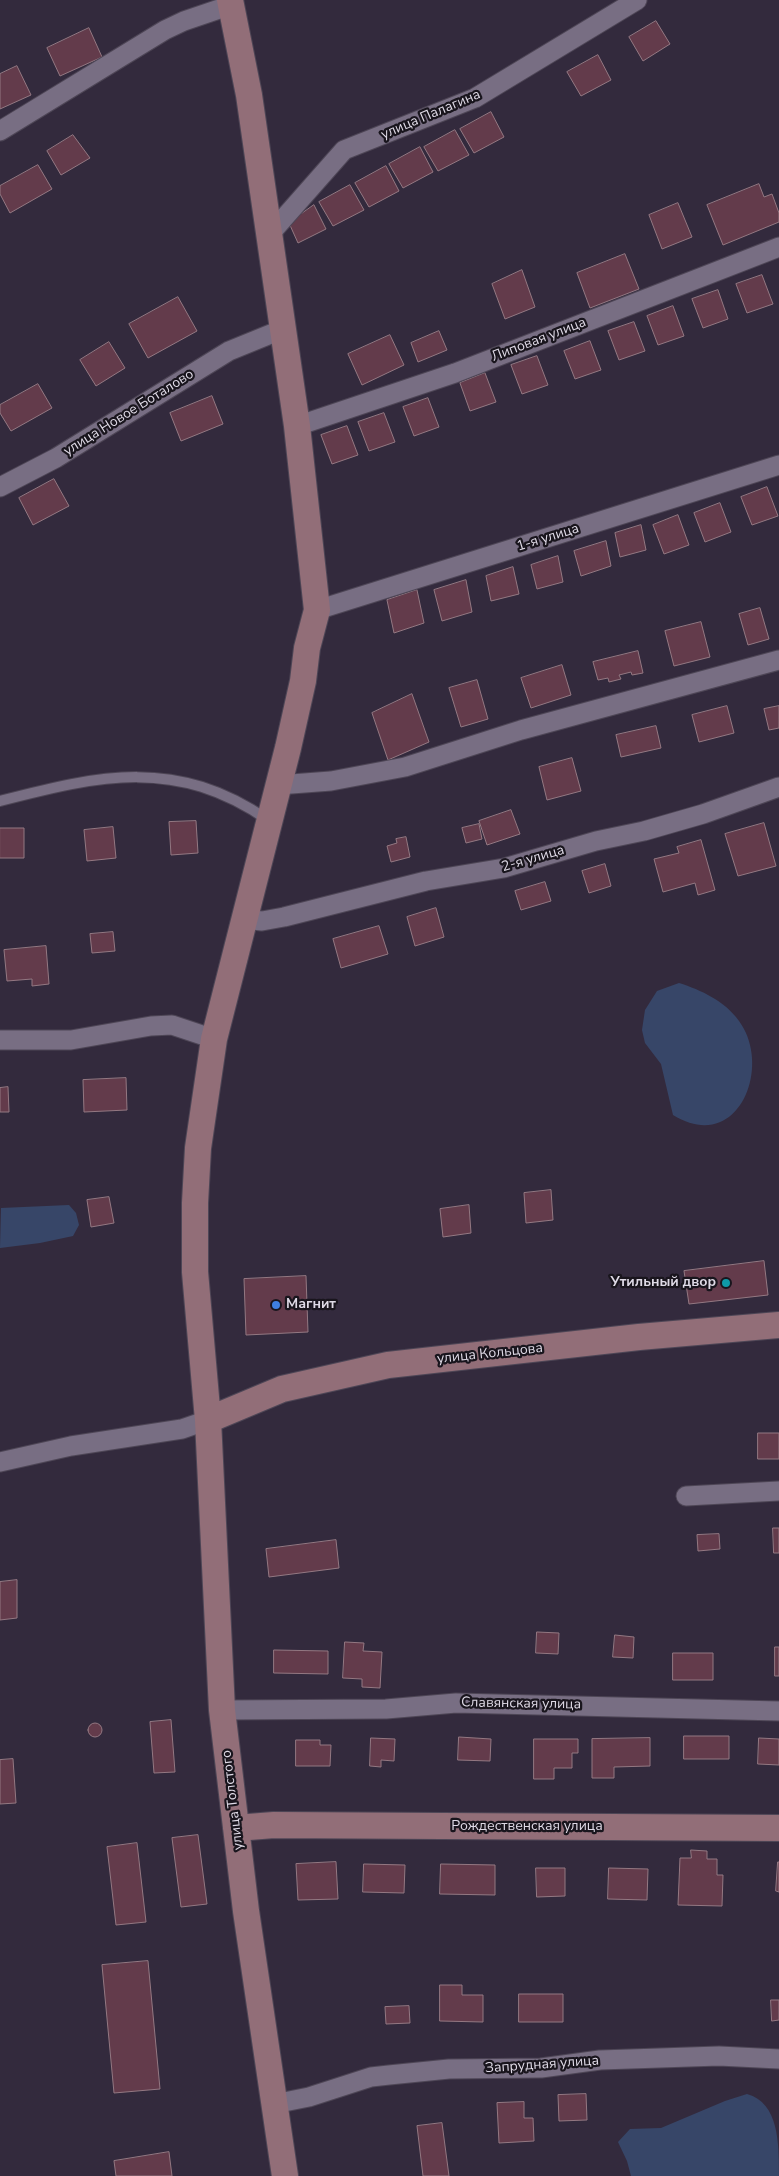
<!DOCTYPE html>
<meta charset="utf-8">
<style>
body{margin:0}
canvas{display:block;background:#332a3d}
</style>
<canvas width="779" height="2176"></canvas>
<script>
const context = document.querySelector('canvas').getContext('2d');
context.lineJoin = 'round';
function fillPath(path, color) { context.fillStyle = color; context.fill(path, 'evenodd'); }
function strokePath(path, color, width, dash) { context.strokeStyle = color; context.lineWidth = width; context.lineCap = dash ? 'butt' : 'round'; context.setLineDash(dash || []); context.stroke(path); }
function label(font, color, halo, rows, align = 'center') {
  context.font = font + ' "Nunito Sans",sans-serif'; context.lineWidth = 4.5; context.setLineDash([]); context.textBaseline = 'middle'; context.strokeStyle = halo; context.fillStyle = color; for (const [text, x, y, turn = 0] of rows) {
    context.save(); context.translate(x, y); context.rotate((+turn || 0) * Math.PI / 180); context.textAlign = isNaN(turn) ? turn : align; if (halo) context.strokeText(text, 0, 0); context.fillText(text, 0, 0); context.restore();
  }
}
const water = new Path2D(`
 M679,983C701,990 725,1001 739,1021C773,1067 738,1155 673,1115L661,1064L645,1043L642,1030L645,1010L657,991Z
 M69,1205L76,1213L79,1225L73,1236L40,1243L0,1248L1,1208Z
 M747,2094C779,2103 779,2143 779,2176H631L627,2161L618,2142L630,2129L661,2128L725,2101Z`);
const building = new Path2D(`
 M656,21L670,44L643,61L629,37Z
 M89,28L102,57L60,76L47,48Z
 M598,55L611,80L581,96L567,72Z
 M17,66L31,95L0,109V74Z
 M491,112L504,137L474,153L460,129Z
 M455,130L469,155L438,171L424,147Z
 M73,135L90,158L61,175L47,151Z
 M420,147L433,172L403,188L389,164Z
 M38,165L52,189L10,213L0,194V186Z
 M386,166L399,191L369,207L355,183Z
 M759,184L764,197L772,194L779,213V222L723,245L707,205Z
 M350,185L364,210L333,226L319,202Z
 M678,203L692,237L662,249L649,215Z
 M314,205L326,229L298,243L289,223Z
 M625,254L639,289L590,308L577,273Z
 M522,270L535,307L505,319L492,284Z
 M762,275L773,304L747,313L736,284Z
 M718,290L728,319L703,328L692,299Z
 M178,297L197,331L148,358L129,324Z
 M673,306L684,336L658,345L647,316Z
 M634,322L645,351L619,360L608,331Z
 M439,331L447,350L418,362L411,343Z
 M390,335L404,365L362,385L348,354Z
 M590,341L601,370L575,379L564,351Z
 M109,342L125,368L96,386L80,360Z
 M537,356L548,385L522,394L511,365Z
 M485,373L496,402L470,411L460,383Z
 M38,384L52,408L11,431L0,413V405Z
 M212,396L223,424L181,441L170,413Z
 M428,398L439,427L414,436L403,407Z
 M384,413L395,442L369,451L358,422Z
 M347,426L358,455L332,464L321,435Z
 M54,479L69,506L33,525L19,498Z
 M767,487L778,516L752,525L741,497Z
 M720,503L731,532L705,542L694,513Z
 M678,515L689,545L664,554L653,525Z
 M641,525L646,550L620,557L615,533Z
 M606,541L611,566L581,576L574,551Z
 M558,556L563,582L537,589L531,565Z
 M513,567L519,594L491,601L486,576Z
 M466,580L472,612L442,621L434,590Z
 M417,590L424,623L394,633L387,600Z
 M760,608L769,639L748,645L739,614Z
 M701,622L710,657L674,666L665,631Z
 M638,651L643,673L632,675L631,672L619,675L621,679L609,682L608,678L598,680L593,662Z
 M562,665L571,695L531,708L521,678Z
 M477,680L488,719L461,727L449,688Z
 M412,694L429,742L388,760L372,713Z
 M727,706L734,733L699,742L692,715Z
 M779,706V728L769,730L764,709Z
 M656,726L661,748L621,757L616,735Z
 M572,758L581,791L547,800L539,767Z
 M511,810L520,834L487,845L479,821Z
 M196,821L198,853L171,855L169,822Z
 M764,823L776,866L738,876L725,834Z
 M479,824L482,839L466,843L462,828Z
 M113,827L116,858L87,861L84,830Z
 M0,828H24V858H0Z
 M406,837L410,857L391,862L387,846L397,843L396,839Z
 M701,840L715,890L698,895L695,883L663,892L654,859L679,853L677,847Z
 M605,864L611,886L589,893L582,871Z
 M545,882L551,901L521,910L515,891Z
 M436,908L444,937L415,946L407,917Z
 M379,926L388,954L341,968L333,939Z
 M113,932L115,951L92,953L90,934Z
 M46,946L49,984L32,986V979L7,981L4,950Z
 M126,1078L127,1110L84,1112L83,1080Z
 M8,1087L9,1112H0V1088Z
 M551,1190L553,1220L526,1223L524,1193Z
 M109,1197L114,1223L91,1227L87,1200Z
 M469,1205L471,1233L443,1237L440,1209Z
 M764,1261L768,1295L689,1304L684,1271Z
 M306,1276L308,1332L246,1335L244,1279Z
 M758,1433H779V1459H758Z
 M773,1528H779V1553H774Z
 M719,1534L720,1549L698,1551L697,1535Z
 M336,1540L339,1568L269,1577L266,1549Z
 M17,1580V1618L0,1620V1582Z
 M537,1632L559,1633L558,1654L536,1653Z
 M615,1635L634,1637L633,1658L613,1657Z
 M345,1642L364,1643L363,1651L382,1652L380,1688L362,1687V1679L343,1678Z
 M775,1647H779V1676H775Z
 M274,1650L328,1651V1674L274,1673Z
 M673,1653H713V1680H673Z
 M171,1720L175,1772L154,1773L150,1722Z
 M88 1730a7 7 0 1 1 14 0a7 7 0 1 1-14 0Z
 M684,1736H729V1759H684Z
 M459,1737L491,1739L490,1761L458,1760Z
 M371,1738L395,1739L394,1761L381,1760V1767L370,1766Z
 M650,1738V1766L614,1767V1778H592V1739Z
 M759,1738L779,1739V1765L758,1764Z
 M534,1739H578V1753H572V1768H554V1779H534Z
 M296,1740H320V1745H331L330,1766H296Z
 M13,1759L16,1803L0,1804V1760Z
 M198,1835L207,1904L181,1907L172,1838Z
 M137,1843L146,1922L116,1925L107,1847Z
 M691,1850L707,1851V1859H717V1875H723L722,1906L678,1905L680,1858H691Z
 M336,1862L338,1899L298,1900L296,1864Z
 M778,1862H779V1892L776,1891Z
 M364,1864L405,1865L404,1893L363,1892Z
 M441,1864L495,1865V1895L440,1894Z
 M536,1868H565V1896L537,1897Z
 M609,1868L648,1869L647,1900L608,1899Z
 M148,1961L160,2089L114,2093L102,1965Z
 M440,1985H462V1995H483V2022L440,2021Z
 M519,1994H563V2022H519Z
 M771,2000H779V2020L772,2021Z
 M409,2006L410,2023L386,2024L385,2007Z
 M586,2094L587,2120L559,2121L558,2095Z
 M524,2102V2118H533L534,2141L499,2143L497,2103Z
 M442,2123L449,2176H423L417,2126Z
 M169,2152L172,2176H116L114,2161Z`);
const lane = new Path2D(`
 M0,801C101,775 176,757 268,820`);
const street = new Path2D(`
 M0,131L165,30L184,21L231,5
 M269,235L344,150L475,98L637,0
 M297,426L455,373L779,247
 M0,487L56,458L229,351L283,329
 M317,610L779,465
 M278,785L331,781L405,767L521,730L779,660
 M243,919L262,921L284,917L426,881L504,868L596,841L644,831L703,814L779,787
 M0,1040H71L151,1026L172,1025L214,1039
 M0,1462L71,1446L182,1429L208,1420
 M686,1496L779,1491
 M222,1710L386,1709L456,1703L779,1711
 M274,2104L309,2097L371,2077L389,2075L449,2069L541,2068L600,2060L719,2056L779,2059`);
const secondary = new Path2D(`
 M230,0L249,95L297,426L317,610L307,648L303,681L288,748L214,1039L198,1148L195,1203V1272L208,1420L222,1710L246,1911L285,2176
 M208,1420L282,1389L388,1365L639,1337L779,1325
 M236,1828L274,1825L779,1828`);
const markers = [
 [726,1283,5,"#0f9aa8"],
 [276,1305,5,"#3f7fe0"]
];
const streetNames = [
 ["улица Палагина",431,115,-23],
 ["Липовая улица",539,340,-21],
 ["улица Новое Боталово",129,413,-32],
 ["1-я улица",548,538,-17],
 ["2-я улица",533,859,-16],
 ["улица Кольцова",490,1354,-6],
 ["Славянская улица",521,1704,1],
 ["улица Толстого",233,1800,-97],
 ["Рождественская улица",527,1827],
 ["Запрудная улица",542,2065,-4]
];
const poiNames = [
 ["Утильный двор",716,1283],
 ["Магнит",286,1305,"left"]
];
fillPath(water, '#374668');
fillPath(building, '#633b4b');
strokePath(building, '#937882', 1);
strokePath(lane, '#4e4656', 12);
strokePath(street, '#4e4656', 21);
strokePath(secondary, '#4e4656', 28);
strokePath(lane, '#786e83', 10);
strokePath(street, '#786e83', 19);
strokePath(secondary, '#926e78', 26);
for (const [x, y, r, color] of markers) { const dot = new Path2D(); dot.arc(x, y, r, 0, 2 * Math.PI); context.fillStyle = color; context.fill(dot); strokePath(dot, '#19151d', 2); }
label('14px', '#dfdae6', '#19151d', streetNames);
label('bold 14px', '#dfdae6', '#19151d', poiNames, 'right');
</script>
